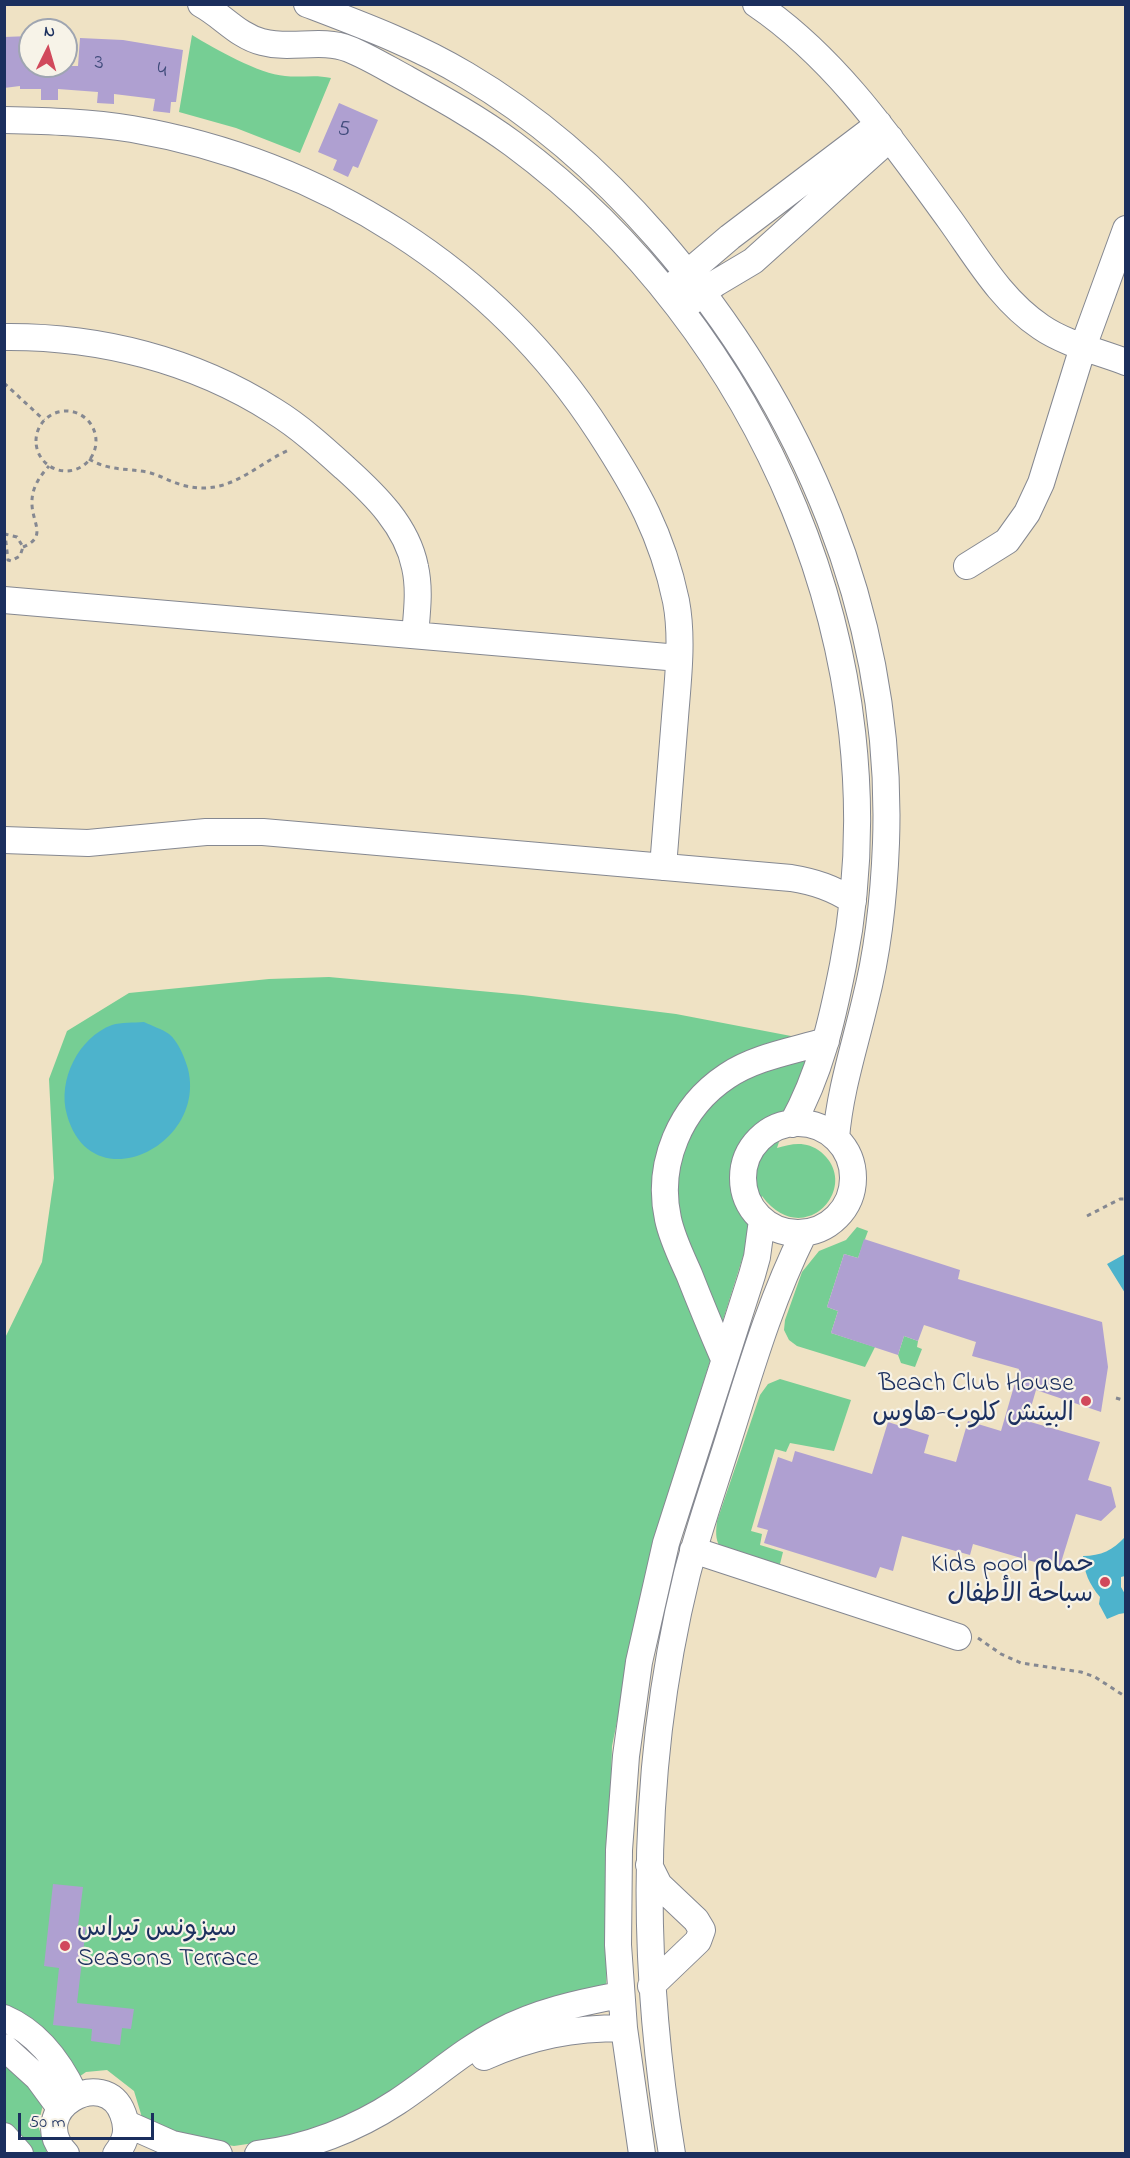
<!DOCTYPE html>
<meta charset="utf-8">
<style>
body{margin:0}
#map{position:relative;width:1130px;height:2158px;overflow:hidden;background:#efe2c4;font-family:"Indie Flower",sans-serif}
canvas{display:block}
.frame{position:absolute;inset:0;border:6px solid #1b2f5e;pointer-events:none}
.north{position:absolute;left:18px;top:18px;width:60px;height:60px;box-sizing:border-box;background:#f7f3e8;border:2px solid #9fa5b1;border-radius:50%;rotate:5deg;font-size:16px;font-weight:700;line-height:24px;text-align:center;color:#1b2f5e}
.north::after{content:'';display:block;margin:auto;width:21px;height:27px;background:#d1495b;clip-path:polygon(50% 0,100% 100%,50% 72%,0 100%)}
.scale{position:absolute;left:18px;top:2113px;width:136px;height:27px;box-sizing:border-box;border:3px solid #1b2f5e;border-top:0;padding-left:8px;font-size:18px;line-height:21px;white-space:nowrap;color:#1b2f5e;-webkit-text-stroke:4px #f7f3e8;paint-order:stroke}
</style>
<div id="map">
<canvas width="1130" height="2158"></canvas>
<div class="frame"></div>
<div class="north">N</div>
<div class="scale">50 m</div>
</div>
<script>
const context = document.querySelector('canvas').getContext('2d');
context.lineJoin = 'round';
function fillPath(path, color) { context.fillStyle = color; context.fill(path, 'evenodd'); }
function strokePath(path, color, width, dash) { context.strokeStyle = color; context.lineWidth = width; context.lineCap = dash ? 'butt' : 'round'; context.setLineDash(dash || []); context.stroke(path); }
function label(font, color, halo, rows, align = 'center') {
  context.font = font + ' "Indie Flower","Playpen Sans Arabic",sans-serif'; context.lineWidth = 4.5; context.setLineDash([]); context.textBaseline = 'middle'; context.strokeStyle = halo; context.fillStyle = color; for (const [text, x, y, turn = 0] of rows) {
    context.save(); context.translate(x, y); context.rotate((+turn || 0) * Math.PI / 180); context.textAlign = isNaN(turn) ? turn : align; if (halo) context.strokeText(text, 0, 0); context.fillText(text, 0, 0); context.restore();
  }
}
const green = new Path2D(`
 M192,35C215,49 259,74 285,76C302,78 314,74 331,78L300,153L236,128L179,112Z
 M329,977L523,995L676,1014L812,1040L777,1148C793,1143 807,1141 821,1152C863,1187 803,1252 762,1196L655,1536L612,1746L606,1994L379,2107L308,2135L234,2146L188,2139L144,2124L134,2091L107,2070L86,2072L44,2101L38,2125L47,2153H5L4,1340L42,1262L54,1178L49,1079L67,1031L129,993L269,979Z
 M857,1227L868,1231L858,1258L844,1254L827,1307L838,1311L831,1333L875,1347L865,1367L797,1346L789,1340L784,1330L785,1320L802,1272L819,1251L846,1240Z
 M904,1336L918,1341L917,1347L922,1349L915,1367L901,1363L898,1355Z
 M780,1379L851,1400L834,1451L790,1443L786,1452L775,1449L751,1531L762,1534L760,1545L783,1552L779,1568L720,1547C715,1539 716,1530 717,1521L760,1395L768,1384Z`);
const water = new Path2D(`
 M144,1022C152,1026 162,1029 169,1034C178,1041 185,1058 188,1069C207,1146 91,1202 67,1115C57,1080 79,1037 112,1025C121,1022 134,1023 144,1022Z
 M1125,1254V1293L1107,1264Z
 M1125,1537V1576L1121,1577V1587L1125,1594V1613L1119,1614L1107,1619L1099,1604L1100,1597C1089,1584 1084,1572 1083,1556C1101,1556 1113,1550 1125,1537Z`);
const building = new Path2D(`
 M30,36V66H78L80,38L123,40L183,50L176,102H171L170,113L153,111L155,99L114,94V104L97,103L98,92L58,89V100H41V89H20V86L4,88V37Z
 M339,103L378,120L358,168L353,166L348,177L333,170L337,160L318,152Z
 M864,1239L960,1270L958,1279L1102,1322L1108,1367L1101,1412L1036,1390L1027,1421L1100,1442L1088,1480L1111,1487L1116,1507L1101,1521L1076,1514L1059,1569L973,1544L970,1555L902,1536L893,1571L880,1567L876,1578L764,1543L768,1530L757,1527L778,1457L792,1462L795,1451L872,1474L888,1422L929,1435L924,1453L956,1462L968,1421L1001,1431L1019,1369L972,1356L976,1342L924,1325L918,1341L904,1336L898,1355L831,1333L838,1311L827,1307L844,1254L858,1258Z
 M53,1884L83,1887L78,1926L86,1927L77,2003L134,2009L131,2029L122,2028L120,2045L91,2041L92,2029L53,2025L59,1968L44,1966Z`);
const path = new Path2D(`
 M4,383L44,420
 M36 441a30 30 0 1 1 60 0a30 30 0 1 1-60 0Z
 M89,459C109,471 125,468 147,472C160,475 172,483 186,486C231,496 254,465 291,449
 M4,534H5L17,537L23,547L20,556L11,561L8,560L5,534
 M23,547C47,537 33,524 32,505C31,489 39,477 49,466
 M1087,1216L1120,1199H1126
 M1116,1398L1126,1401
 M978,1638L1001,1654L1021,1663L1081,1672L1095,1677L1126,1697`);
const minor = new Path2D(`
 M201,4C223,16 238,36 262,42C291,50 321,38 349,49C369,57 388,69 407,79C443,99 479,119 513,144C762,328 904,658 843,965C832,1021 820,1074 792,1124
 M307,4C362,25 416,45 466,75C539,118 602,174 657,237C804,405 894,618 886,843C884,896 878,951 865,1002C854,1049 840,1090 836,1138
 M756,4C837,59 893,142 950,220C978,259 1001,300 1041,327C1064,343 1099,352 1126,362
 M4,120C47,121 90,122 132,129C322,162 495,270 600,433C637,490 662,534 676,601C683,638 678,679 675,717C671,767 667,817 663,867
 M676,283L730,237L879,124
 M691,302L716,283L753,261L890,138
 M4,337C99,336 194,360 274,411C300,427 323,448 345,468C375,495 407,526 415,567C420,589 417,612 415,635
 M967,566L1007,541L1027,513L1041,483L1083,347L1126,229
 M4,600L679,658
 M4,840L88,843L206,832H263L791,878C815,882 833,888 853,901
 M743 1178a55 55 0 1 1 110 0a55 55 0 1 1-110 0Z
 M724,1359C712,1331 700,1302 689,1274C681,1256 672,1238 668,1219C656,1164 680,1107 727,1076C755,1057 793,1051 826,1041
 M693,1550L958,1637
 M649,1865L659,1885L696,1920L702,1930L698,1941L651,1986
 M4,2018C39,2033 60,2063 75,2095
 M4,2047L38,2078L60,2108
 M484,2057C532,2036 572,2028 624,2028
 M127,2124L172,2144L219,2154
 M4,2136L20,2154
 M66,2154C24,2110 105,2064 123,2114C129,2130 126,2141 116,2154
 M258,2154C307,2148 356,2129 397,2102C432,2079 462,2051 499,2032C537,2012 578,2003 620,1995
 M642,2154L624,2028L618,1945L619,1850L626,1756L639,1662L666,1543L752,1275L757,1257L762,1220
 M672,2154C640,1961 640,1765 687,1574C699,1528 715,1483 729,1438C751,1368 771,1299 804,1233`);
const markers = [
 [1086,1401,6,"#d1495b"],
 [1105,1582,6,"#d1495b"],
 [65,1946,6,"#d1495b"]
];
const numberNames = [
 ["3",99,64],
 ["4",162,72],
 ["5",344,131]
];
const poiNames = [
 ["Beach Club House",1074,1386],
 ["البيتش كلوب-هاوس",1074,1416],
 ["Kids pool حمام",1093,1567],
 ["سباحة الأطفال",1093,1597],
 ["سيزونس تيراس",77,1931,"left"],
 ["Seasons Terrace",77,1961,"left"]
];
fillPath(green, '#76ce94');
fillPath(water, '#4db3cc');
fillPath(building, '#afa0d1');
strokePath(minor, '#858891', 28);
strokePath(path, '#858891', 3, [4.5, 4.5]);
strokePath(minor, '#fff', 26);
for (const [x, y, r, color] of markers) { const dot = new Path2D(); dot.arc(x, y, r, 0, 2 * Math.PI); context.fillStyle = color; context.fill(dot); strokePath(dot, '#f7f3e8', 2); }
label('22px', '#404b7b', null, numberNames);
label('26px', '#1b2f5e', '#f7f3e8', poiNames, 'right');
</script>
